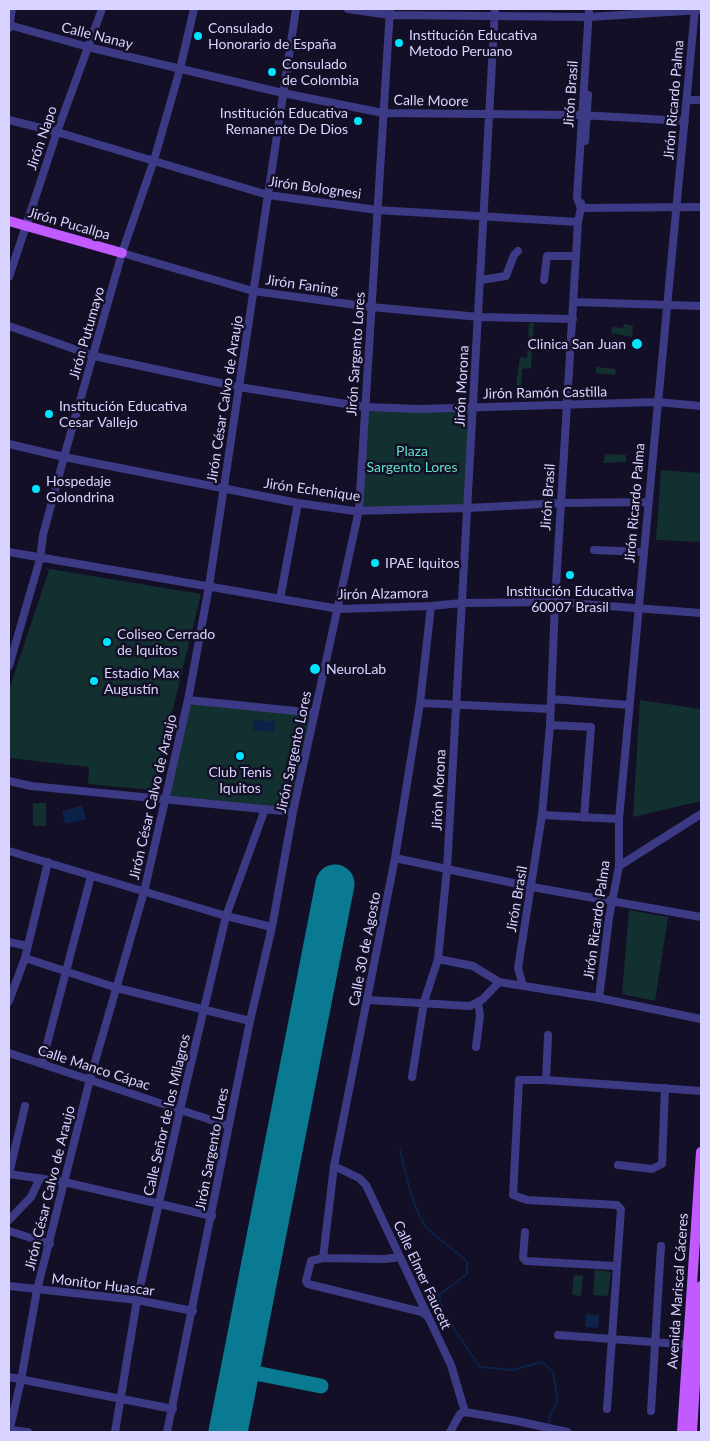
<!DOCTYPE html>
<meta charset="utf-8">
<style>
body{margin:0}
#map{position:relative;width:710px;height:1441px;overflow:hidden;background:#130f26;font-family:Lato,sans-serif}
canvas{display:block}
.frame{position:absolute;inset:0;border:10px solid #d9d4ff;pointer-events:none}
</style>
<div id="map">
<canvas width="710" height="1441"></canvas>
<div class="frame"></div>
</div>
<script>
const context = document.querySelector('canvas').getContext('2d');
context.lineJoin = 'round';
function fillPath(path, color) { context.fillStyle = color; context.fill(path, 'evenodd'); }
function strokePath(path, color, width, dash) { context.strokeStyle = color; context.lineWidth = width; context.lineCap = dash ? 'butt' : 'round'; context.setLineDash(dash || []); context.stroke(path); }
function label(font, color, halo, rows, align = 'center') {
  context.font = font + ' Lato,sans-serif'; context.lineWidth = 5; context.setLineDash([]); context.textBaseline = 'middle'; context.strokeStyle = halo; context.fillStyle = color; for (const [text, x, y, turn = 0] of rows) {
    context.save(); context.translate(x, y); context.rotate((+turn || 0) * Math.PI / 180); context.textAlign = isNaN(turn) ? turn : align; if (halo) context.strokeText(text, 0, 0); context.fillText(text, 0, 0); context.restore();
  }
}
const green = new Path2D(`
 M529,323H534L531,368L522,369L521,387L516,386L520,357L527,358Z
 M624,324L633,326L632,337L611,333L612,327L623,328Z
 M596,367L616,369L615,375L596,373Z
 M474,407L468,508L359,510L365,412Z
 M605,454L626,455V462L603,463Z
 M661,470L701,473V542L656,540Z
 M44,568L201,594L153,790L88,784L89,767L9,758V690L49,570Z
 M188,700L315,713L293,812L163,799Z
 M640,700L701,709V801L633,817Z
 M33,803H46V826H33Z
 M629,910L668,917L655,1001L622,994Z
 M595,1270L611,1272L608,1296L593,1295Z
 M574,1275L583,1276L581,1296L572,1295Z`);
const water = new Path2D(`
 M254,720L275,722L274,732L253,730Z
 M82,805L86,819L65,824L62,811Z
 M586,1314L599,1315L598,1328L585,1327Z`);
const stream = new Path2D(`
 M400,1150C404,1168 416,1219 429,1230C441,1241 455,1250 467,1262V1274L439,1295L443,1312L480,1367L512,1370L542,1362L553,1372L558,1402L550,1414L549,1425`);
const taxiway = new Path2D(`
 M240,1370L321,1386`);
const runway = new Path2D(`
 M228,1432L335,884`);
const minor = new Path2D(`
 M348,9L389,15L589,17L701,10
 M9,25L92,48L283,93L383,113L581,115L685,121
 M9,28L12,9
 M687,100H701
 M9,120L57,132L268,195L377,210L578,222
 M585,141L588,95
 M581,203V208L701,207
 M122,253L253,291L371,307L479,317L573,319
 M9,277L57,132L102,9
 M481,280L506,276L514,255L518,251
 M544,280L547,256H576
 M574,302L701,306
 M9,326L94,356L239,387L365,407L420,409L657,402L701,406
 M9,444L64,457L298,503L354,511L468,508L561,503L648,502
 M594,550L643,552
 M9,552L339,609L431,606L461,603L555,602L701,613
 M280,599L298,503
 M9,666L40,559L43,535L64,457L122,253L154,160L180,69L194,9
 M551,699L629,705
 M188,700L315,713
 M420,703L551,709
 M550,725L591,727L584,818
 M9,781L31,786L293,812
 M542,815L619,819
 M9,851L226,916L272,927
 M395,858L532,887L701,917
 M619,866L701,814
 M9,942L27,946
 M25,958L117,988L250,1021
 M438,959L473,966L499,982
 M523,986L518,968L542,815L550,725L555,602L578,222L581,208L577,198L589,9
 M599,998L609,918L619,866V819L695,9
 M368,1000L470,1006L483,999L499,982L599,998L701,1019
 M9,1001L25,958L48,862
 M476,1047L480,1016L478,1002
 M9,1053L229,1126
 M42,1063L91,876
 M412,1077L424,1002L438,959L447,869L495,9
 M546,1080L548,1035
 M618,1165L652,1169L662,1164L665,1088
 M334,1166L359,1178L366,1185L451,1365L465,1412
 M9,1174L64,1182L212,1216
 M9,1174L25,1106
 M9,1220L31,1197L40,1178
 M9,1231L50,1244
 M525,1232L523,1258L526,1261L615,1266
 M323,1258L385,1259L400,1257
 M9,1286L137,1300L193,1311
 M428,1317L422,1312L308,1284L306,1281L311,1261L323,1258L334,1166L395,858L420,703L431,606
 M558,1335L693,1345
 M9,1377L173,1409
 M607,1409L621,1209L617,1205L527,1200L513,1195L519,1080H546L701,1091
 M651,1411L661,1246
 M10,1430L28,1432
 M9,1432L21,1380L37,1290L90,1079L144,892L188,700L209,586L296,9
 M115,1432L137,1300L180,1110L226,916L265,809
 M167,1432L250,1021L272,927L293,812L359,510L390,9
 M450,1432L460,1414L465,1412L517,1421L567,1432`);
const major = new Path2D(`
 M9,221L122,253
 M682,1432L701,1152
 M692,1432L701,1286`);
const markers = [
 [198,36,5,"#00e5ff"],
 [399,43,5,"#00e5ff"],
 [272,72,5,"#00e5ff"],
 [358,121,5,"#00e5ff"],
 [637,344,6,"#00e5ff"],
 [49,414,5,"#00e5ff"],
 [36,489,5,"#00e5ff"],
 [375,563,5,"#00e5ff"],
 [570,575,5,"#00e5ff"],
 [107,642,5,"#00e5ff"],
 [315,669,6,"#00e5ff"],
 [94,681,5,"#00e5ff"],
 [240,756,5,"#00e5ff"]
];
const poiNames = [
 ["Consulado",208,28],
 ["Honorario de España",208,44],
 ["Institución Educativa",409,35],
 ["Metodo Peruano",409,51],
 ["Consulado",282,64],
 ["de Colombia",282,80],
 ["Institución Educativa",348,113,"right"],
 ["Remanente De Dios",348,129,"right"],
 ["Clinica San Juan",626,344,"right"],
 ["Institución Educativa",59,406],
 ["Cesar Vallejo",59,422],
 ["Hospedaje",46,481],
 ["Golondrina",46,497],
 ["IPAE Iquitos",385,563],
 ["Institución Educativa",570,591,"center"],
 ["60007 Brasil",570,607,"center"],
 ["Coliseo Cerrado",117,634],
 ["de Iquitos",117,650],
 ["NeuroLab",326,669],
 ["Estadio Max",104,673],
 ["Augustín",104,689],
 ["Club Tenis",240,772,"center"],
 ["Iquitos",240,788,"center"]
];
const streetNames = [
 ["Calle Nanay",97,36,14],
 ["Jirón Brasil",571,94,-86],
 ["Jirón Ricardo Palma",674,100,-85],
 ["Calle Moore",431,101,1],
 ["Jirón Napo",42,138,-71],
 ["Jirón Bolognesi",315,188,8],
 ["Jirón Pucallpa",69,224,16],
 ["Jirón Faning",302,285,8],
 ["Jirón Putumayo",87,333,-74],
 ["Jirón Sargento Lores",356,354,-86],
 ["Jirón Morona",462,386,-87],
 ["Jirón Ramón Castilla",545,393,-1],
 ["Jirón César Calvo de Araujo",225,399,-81],
 ["Jirón Echenique",312,490,8],
 ["Jirón Brasil",548,497,-86],
 ["Jirón Ricardo Palma",635,503,-85],
 ["Jirón Alzamora",383,594,-1],
 ["Jirón Sargento Lores",294,752,-78],
 ["Jirón Morona",439,790,-87],
 ["Jirón César Calvo de Araujo",153,797,-77],
 ["Jirón Brasil",517,899,-80],
 ["Jirón Ricardo Palma",597,920,-82],
 ["Calle 30 de Agosto",365,949,-79],
 ["Calle Manco Cápac",94,1068,18],
 ["Calle Señor de los Milagros",167,1115,-77],
 ["Jirón Sargento Lores",212,1149,-79],
 ["Jirón César Calvo de Araujo",50,1188,-76],
 ["Calle Elmer Faucett",422,1275,65],
 ["Monitor Huascar",103,1285,7],
 ["Avenida Mariscal Cáceres",678,1291,-86]
];
const parkNames = [
 ["Plaza",412,451],
 ["Sargento Lores",412,467]
];
fillPath(green, '#12302f');
fillPath(water, '#0c2248');
strokePath(stream, '#0c2248', 2);
strokePath(taxiway, '#0a7a92', 15);
strokePath(runway, '#0a7a92', 39);
strokePath(minor, '#3d3a85', 8);
strokePath(major, '#c25bff', 10);
for (const [x, y, r, color] of markers) { const dot = new Path2D(); dot.arc(x, y, r, 0, 2 * Math.PI); context.fillStyle = color; context.fill(dot); strokePath(dot, '#130f26', 2); }
label('14px', '#d9d4ff', '#130f26', poiNames, 'left');
label('14px', '#d9d4ff', '#130f26', streetNames);
label('14px', '#5fe0c0', '#130f26', parkNames);
</script>
